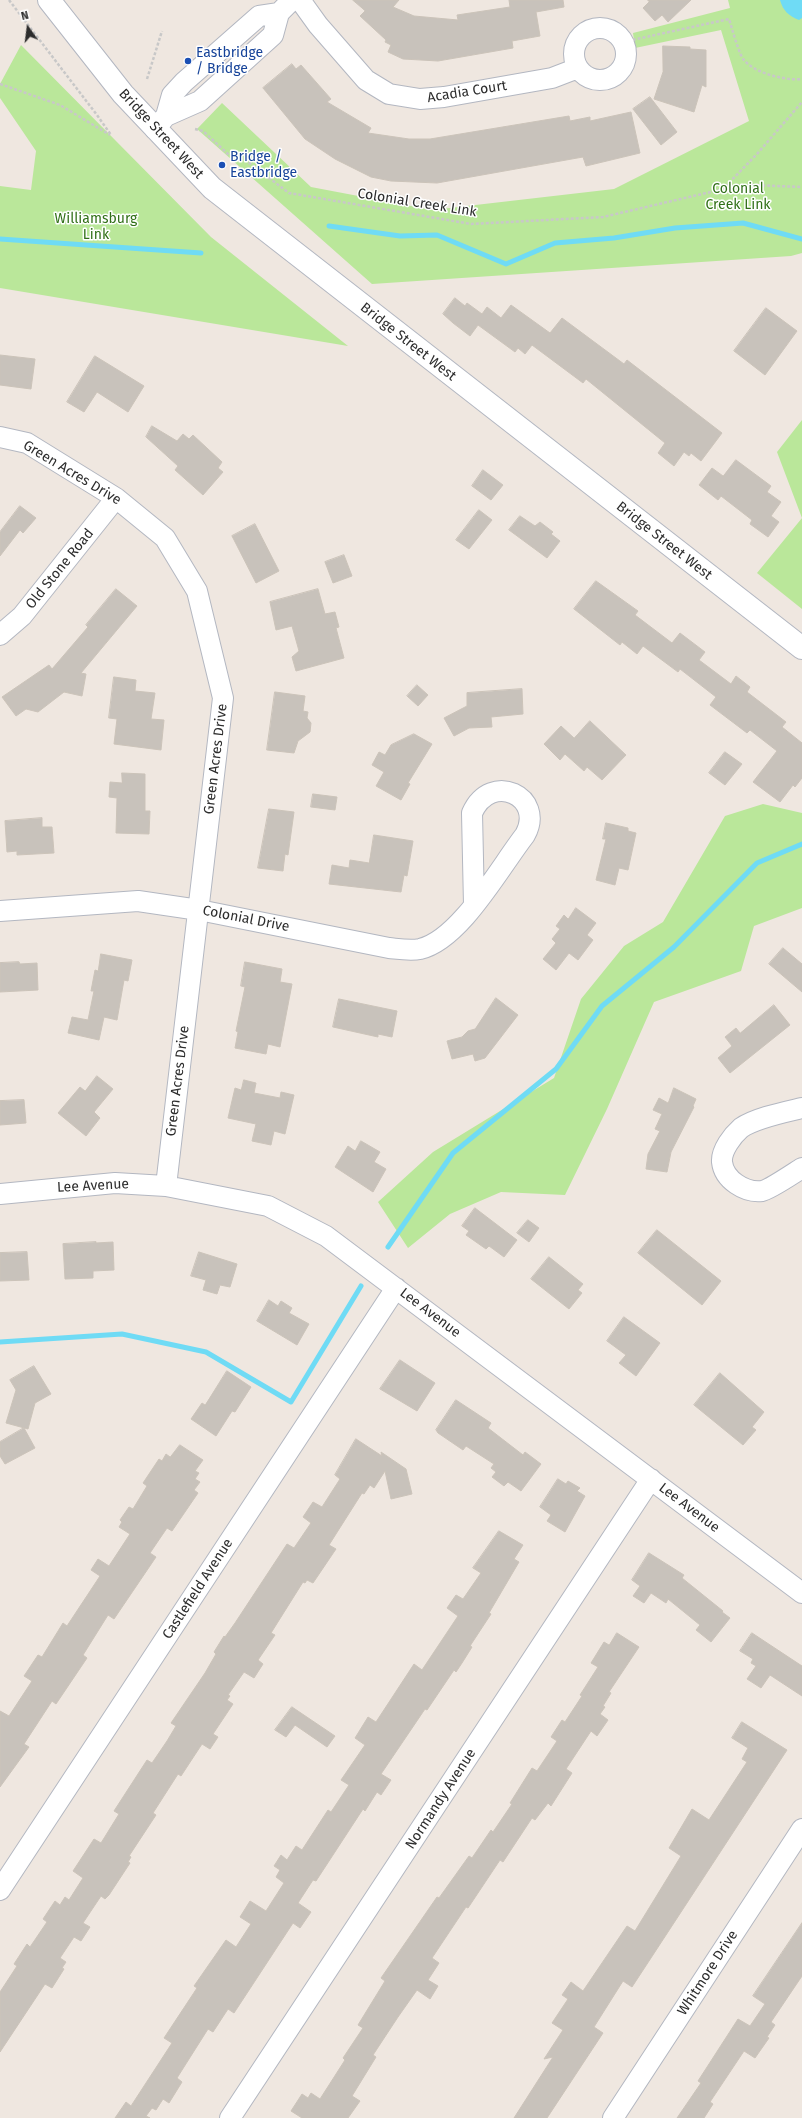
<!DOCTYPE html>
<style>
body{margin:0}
#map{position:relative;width:802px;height:2118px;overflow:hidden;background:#efe7e0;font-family:"Fira Sans",sans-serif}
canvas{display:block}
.north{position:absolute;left:8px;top:8px;width:40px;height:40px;-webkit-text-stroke:3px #fff;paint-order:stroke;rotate:346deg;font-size:11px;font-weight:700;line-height:16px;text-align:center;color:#2d2d2d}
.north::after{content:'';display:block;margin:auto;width:14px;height:18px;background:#2d2d2d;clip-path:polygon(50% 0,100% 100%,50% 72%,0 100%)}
</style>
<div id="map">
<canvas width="802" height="2118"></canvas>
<div class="north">N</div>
</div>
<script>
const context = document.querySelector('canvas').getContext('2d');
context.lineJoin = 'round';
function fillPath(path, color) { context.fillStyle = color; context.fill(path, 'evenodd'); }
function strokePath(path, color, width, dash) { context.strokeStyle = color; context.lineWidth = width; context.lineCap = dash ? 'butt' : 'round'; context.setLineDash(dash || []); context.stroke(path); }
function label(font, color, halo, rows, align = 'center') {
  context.font = font + ' "Fira Sans",sans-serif'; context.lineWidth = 3; context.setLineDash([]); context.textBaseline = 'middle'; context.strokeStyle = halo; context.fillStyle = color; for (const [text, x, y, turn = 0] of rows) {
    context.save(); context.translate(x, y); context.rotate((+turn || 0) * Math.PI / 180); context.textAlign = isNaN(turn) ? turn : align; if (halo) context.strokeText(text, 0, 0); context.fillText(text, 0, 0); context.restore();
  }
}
const green = new Path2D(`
 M728,0H802V253L791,256L372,284L197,129L222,103L311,187L432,210L614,189L749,121L721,30L635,48L633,33L730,8Z
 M21,45L211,237L348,346L0,288V186L31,190L36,151L0,98V84Z
 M802,420V609L757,573L802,518L777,452Z
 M763,804L802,813V908L754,926L741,971L654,1002L607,1109L565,1195L501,1192L450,1214L408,1248L378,1202L433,1152L554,1078L581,999L624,946L663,922L725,816Z`);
const water = new Path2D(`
 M780,0H802V18L799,20C789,16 783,11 780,0Z`);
const stream = new Path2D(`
 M329,226L400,236L437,235L506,264L555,243L614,238L675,228L743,223L802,239
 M0,239L201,253
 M388,1247L453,1153L556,1069L602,1006L674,947L757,863L802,844
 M0,1342L122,1334L206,1352L291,1402L361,1286`);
const building = new Path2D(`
 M353,0H399L393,7L414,16L458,20L457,15L510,7L509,0H563L564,7L536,12L540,36L512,41L513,48L438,61L403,59L388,52L391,45L385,42L386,40L360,16L365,11Z
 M648,0H691L668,22L662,15L655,21L643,8L649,2Z
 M663,46L690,47V49L706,50V87L702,85L694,112L654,99L663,72Z
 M292,64L296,69L301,65L331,99L327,102L371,128L368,133L409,139H430L569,116L570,121L590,117V121L631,112L640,153L586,166L583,157L437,183L391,181L371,177L335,159L305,139L263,88Z
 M650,97L677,132L661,145L633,109Z
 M455,298L465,306L467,303L482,314L487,307L501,318L511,305L550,333L562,318L624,364L627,360L722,433L701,461L691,453L689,456L684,452L674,466L658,453L665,443L586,379L583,383L532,345L525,354L518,348L515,352L478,325L470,336L453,323L443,314Z
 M766,308L797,331L765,375L734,351Z
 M0,355L35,359L31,389L0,385Z
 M95,356L144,386L128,412L97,392L84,412L67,402Z
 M152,426L177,441L183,434L189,439L193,435L222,462L218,468L223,472L203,495L175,470L178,466L146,437Z
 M736,460L771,486L767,492L781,502L771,516L779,522L768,537L750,524L752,520L721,496L718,500L699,485L712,468L723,476Z
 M483,470L503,485L491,500L472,486Z
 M20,506L36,518L23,533L20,530L0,556V532Z
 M479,510L492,520L469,549L456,540Z
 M520,516L535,526L540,522L553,532L551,534L560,541L547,558L509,530Z
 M255,524L279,571L256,583L232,536Z
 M344,555L352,576L333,583L325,562Z
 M596,581L638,611L635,615L672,643L680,633L705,652L699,660L731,684L736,676L750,687L747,692L786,722L782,727L802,743V778L795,787L793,785L780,802L753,782L777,751L750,730L747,733L710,705L716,697L680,669L678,672L643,646L637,654L622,642L620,645L574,609Z
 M116,589L137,606L81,673L86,674L82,696L64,692L38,712L26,709L16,716L2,697L49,665L52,669L88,627L86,625Z
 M318,589L325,614L335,612L339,627L336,628L344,658L296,671L292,657L299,651L292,626L276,630L270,602Z
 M114,677L136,680L135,691L155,693L151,719L164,720L161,750L114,744L117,719L109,718Z
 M417,685L428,695L418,706L407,696Z
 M522,689L523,714L491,717L492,727L469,728L454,736L444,718L467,706V693Z
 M275,692L305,696L303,711L308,712L307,718L311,723L310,732L298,741L294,753L267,750Z
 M590,721L626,755L602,780L587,767L584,771L565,754L560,760L544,744L561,726L574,738Z
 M414,734L432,744L408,783L410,784L401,800L376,786L384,772L372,765L379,752L385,755L391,745Z
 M725,752L742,764L725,785L709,773Z
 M122,773L145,774V811H150L149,834L116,833L117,798L109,797L110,782L122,783Z
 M313,794L337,797L335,810L311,807Z
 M269,809L294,812L288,855L285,854L283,871L258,868Z
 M42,818V827H52L54,853L17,855V851L7,852L5,821Z
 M606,823L628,828V831L636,833L628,870L619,868L615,885L596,880L606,839H603Z
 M374,835L413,841L407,876L404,875L401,892L329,884L332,865L349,868L350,860L369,863Z
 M576,908L596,923L587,935L593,940L578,960L569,953L556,970L543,959L556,943L552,939L560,929L556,926L564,915L568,919Z
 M783,948L802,964V992L769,964Z
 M101,954L132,960L128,981L124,980L117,1020L104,1017L99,1040L68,1033L72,1017L88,1020L94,991H91L95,970L98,971Z
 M19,962L20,964L37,963L38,990L0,992V963Z
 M245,962L282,969L280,982L292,984L280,1047L268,1044L266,1054L235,1048L238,1032L236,1031L245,987L241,986Z
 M496,998L518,1015L485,1058L475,1061L473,1054L452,1059L447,1041L462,1037L468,1031L475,1029Z
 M339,999L397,1011L392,1037L378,1034V1037L333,1027Z
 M774,1005L790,1025L730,1073L718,1058L732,1046L725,1037L736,1028L740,1033Z
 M97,1076L113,1089L94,1112L100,1118L86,1136L58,1113L80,1087L85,1091Z
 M244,1080L256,1083L254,1093L280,1098L281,1092L294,1095L285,1134L274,1131L271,1145L252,1141L256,1124L228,1118L235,1088L241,1090Z
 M674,1088L696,1099L693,1106L694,1107L671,1152L667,1172L646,1169L648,1154L660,1131L655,1129L662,1114L653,1110L659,1098L668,1103Z
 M24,1100L26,1123L0,1125V1101Z
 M361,1141L380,1152L374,1162L386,1169L373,1192L335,1167L348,1146L355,1151Z
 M475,1208L517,1240L504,1257L489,1246L486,1249L466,1235L469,1231L462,1226Z
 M528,1220L539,1228L529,1242L517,1233Z
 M657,1230L721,1281L702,1305L638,1253Z
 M96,1242V1243L113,1242L114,1270L93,1271V1278L65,1279L63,1244Z
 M27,1252L29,1280L0,1281V1253Z
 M199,1252L237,1264L230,1287L220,1285L217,1294L203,1290L206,1280L191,1276Z
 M549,1257L583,1284L578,1290L582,1293L569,1309L531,1279Z
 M269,1300L278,1306L281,1301L292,1308L289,1313L309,1324L297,1345L257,1321Z
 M624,1317L660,1343L636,1376L619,1363L626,1355L607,1341Z
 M400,1360L435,1383L417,1411L380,1389Z
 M34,1366L51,1394L35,1403L28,1429L6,1423L16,1390L10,1380Z
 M227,1371L251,1387L235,1412L232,1411L216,1436L191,1419L202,1403L205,1405Z
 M720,1373L764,1412L752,1427L756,1430L743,1445L694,1405Z
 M456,1400L491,1423L488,1428L523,1455L525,1452L541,1464L521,1491L508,1482L504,1486L492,1477L496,1472L491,1468L494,1464L466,1446L463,1450L438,1433L436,1430Z
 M24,1428L35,1448L5,1464L0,1456V1442Z
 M356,1439L382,1456L381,1452L406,1469L412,1494L391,1499L385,1471L374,1488L370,1485L364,1494L362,1493L329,1545L336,1549L313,1583L307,1580L305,1583L303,1582L271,1633L275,1635L258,1660L263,1664L254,1678L244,1672L228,1695L230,1696L227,1700L233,1704L213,1734L218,1737L210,1749L202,1744L181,1776L178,1774L153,1813L156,1815L129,1856L131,1857L128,1862L130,1863L109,1895L105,1899L101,1896L83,1923L90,1927L81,1941L74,1937L60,1958L66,1962L62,1968L64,1969L52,1988L45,1984L0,2052V1992L17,1966L14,1964L27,1944L30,1947L47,1922L43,1919L55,1901L60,1905L65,1897L69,1900L83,1878L73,1871L94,1839L101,1843L119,1814L114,1811L147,1760L152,1763L167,1741L176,1726L171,1723L205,1673L216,1654L214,1652L224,1636L225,1637L235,1623L287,1544L294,1548L311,1523L303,1517L313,1502L322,1507L340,1479L335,1475Z
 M180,1445L203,1460L195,1471L199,1473L195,1479L200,1482L194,1490L198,1493L172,1531L167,1528L150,1553L156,1557L114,1619L108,1615L83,1655L87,1658L56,1704L52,1701L24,1744L29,1747L0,1787V1711L9,1716L32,1681L24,1676L38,1655L42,1657L63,1623L67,1626L100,1576L91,1570L98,1559L109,1566L130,1534L119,1527L122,1522L120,1520L129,1507L133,1509L147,1486L143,1483L159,1459L162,1461L166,1454L170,1457Z
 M558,1479L566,1484L568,1481L580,1488L577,1491L585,1496L565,1532L547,1521L551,1515L540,1507Z
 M499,1531L523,1545L514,1559L519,1562L489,1613L491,1614L470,1646L472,1647L462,1663L456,1672L454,1670L427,1710L425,1709L381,1774L391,1780L381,1795L377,1792L365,1811L363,1809L316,1881L313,1880L298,1903L311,1912L300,1928L293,1923L234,2013L228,2009L213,2032L208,2029L177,2078L182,2082L169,2103L163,2099L156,2110L152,2108L146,2116L150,2118H115L126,2102L131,2106L172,2043L164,2038L197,1988L194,1986L226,1940L236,1947L251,1924L240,1917L250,1901L266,1911L284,1883L276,1877L280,1870L274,1866L281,1855L287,1860L296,1846L302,1850L328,1810L331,1812L349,1785L341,1780L365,1745L355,1738L368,1717L376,1722L414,1664L422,1670L458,1616L447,1608L456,1595L463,1599L481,1573L473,1568Z
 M649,1553L684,1575L682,1578L723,1611L722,1612L730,1618L711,1642L696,1630L700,1625L668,1599L666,1603L651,1593L644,1603L633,1596L640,1586L632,1580Z
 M617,1633L639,1647L609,1692L611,1693L603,1706L605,1707L600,1714L608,1720L597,1736L591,1731L566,1769L572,1773L551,1806L548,1803L535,1820L532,1818L503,1862L500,1860L468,1908L466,1907L432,1958L439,1963L428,1980L438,1986L430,1999L417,1990L398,2017L373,2055L376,2057L352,2096L360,2101L348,2118H302L291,2111L302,2094L308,2098L311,2093L320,2099L345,2060L343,2058L363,2028L358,2025L385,1981L381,1978L437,1897L439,1898L469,1856L472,1858L491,1830L493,1832L512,1804L510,1803L532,1768L537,1771L557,1741L551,1737L562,1720L565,1722L582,1696L580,1695L598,1667L591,1663L604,1642L609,1645Z
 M752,1633L802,1666V1696L770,1675L761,1688L747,1679L756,1666L751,1663L753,1659L740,1651Z
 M292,1707L335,1736L327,1747L295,1725L286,1737L275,1730Z
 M742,1722L787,1750L632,1987L623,1981L594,2027L603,2033L547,2118H514L553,2057L544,2059L563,2030L552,2023L568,1999L562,1995L571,1982L583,1991L627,1926L635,1931L681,1856L669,1848L692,1809L709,1820L747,1762L742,1759L748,1748L732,1738Z
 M802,1923V1976L771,2022L775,2025L767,2037L769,2038L755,2058L744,2051L710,2102L713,2104L704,2118H677L701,2083L698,2081L738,2019L750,2026L765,2004L753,1996Z`);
const path = new Path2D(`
 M9,0L97,115L111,135
 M623,42L729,19C732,28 739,55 744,60C754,73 786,81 802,79
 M147,79L162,31
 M0,84L60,105L110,135
 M195,129L203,131L229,155L244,159L289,193L471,224L603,217L715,191L752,185L802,187
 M722,190L757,154L802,102`);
const street = new Path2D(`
 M300,0L318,25L366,80L389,94L420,99L444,97L552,78L578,68
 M574 54a26 26 0 1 1 52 0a26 26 0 1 1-52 0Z
 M166,116L172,95L184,82L259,16L279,13
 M155,129L166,116L200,101L273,35L279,13L292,0
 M0,437L27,443L116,498L165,538L197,591L223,698L166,1186
 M0,635L22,616L116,498
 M0,911L138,901L199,910L389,948C399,949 410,951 420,949C460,940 500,867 525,835C546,797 491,770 472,813L474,905
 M802,1108C785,1112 755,1118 741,1128C733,1135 721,1150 722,1162C724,1180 745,1193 762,1191C769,1190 794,1173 802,1168
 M0,1194L115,1183L166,1186L268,1206L326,1236L802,1593
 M0,1890L396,1288
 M230,2118L651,1479
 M613,2118L802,1829`);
const secondary = new Path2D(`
 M49,0L123,94L212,188L802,648`);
const markers = [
 [188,61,4,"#1a4fb4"],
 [222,165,4,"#1a4fb4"]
];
const transitNames = [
 ["Eastbridge",196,53],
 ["/ Bridge",196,69],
 ["Bridge /",230,157],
 ["Eastbridge",230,173]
];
const streetNames = [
 ["Acadia Court",467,92,-9],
 ["Bridge Street West",161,134,47],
 ["Colonial Creek Link",417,203,9],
 ["Bridge Street West",408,342,38],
 ["Green Acres Drive",72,473,31],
 ["Bridge Street West",664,541,38],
 ["Old Stone Road",60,569,-51],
 ["Green Acres Drive",216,759,-83],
 ["Colonial Drive",246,919,11],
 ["Green Acres Drive",178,1081,-83],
 ["Lee Avenue",93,1186,-3],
 ["Lee Avenue",430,1313,37],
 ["Lee Avenue",689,1508,37],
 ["Castlefield Avenue",198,1589,-57],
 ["Normandy Avenue",441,1799,-57],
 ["Whitmore Drive",708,1973,-57]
];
const parkNames = [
 ["Colonial",738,189],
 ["Creek Link",738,205],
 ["Williamsburg",96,219],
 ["Link",96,235]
];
fillPath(green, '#bae79a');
fillPath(water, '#6fdbf5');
strokePath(stream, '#6fdbf5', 5);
fillPath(building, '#c8c2bb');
strokePath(building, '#cbc3b9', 1);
strokePath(street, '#b3b7c1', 22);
strokePath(secondary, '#b3b7c1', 24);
strokePath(path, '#c8c8c8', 2.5, [3, 2]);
strokePath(street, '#fff', 20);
strokePath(secondary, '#fff', 22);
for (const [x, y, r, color] of markers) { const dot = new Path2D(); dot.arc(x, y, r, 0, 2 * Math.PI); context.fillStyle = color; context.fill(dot); strokePath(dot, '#fff', 1.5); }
label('14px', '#164399', '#fff', transitNames, 'left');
label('14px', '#2d2d2d', '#fff', streetNames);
label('14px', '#317018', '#fff', parkNames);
</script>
